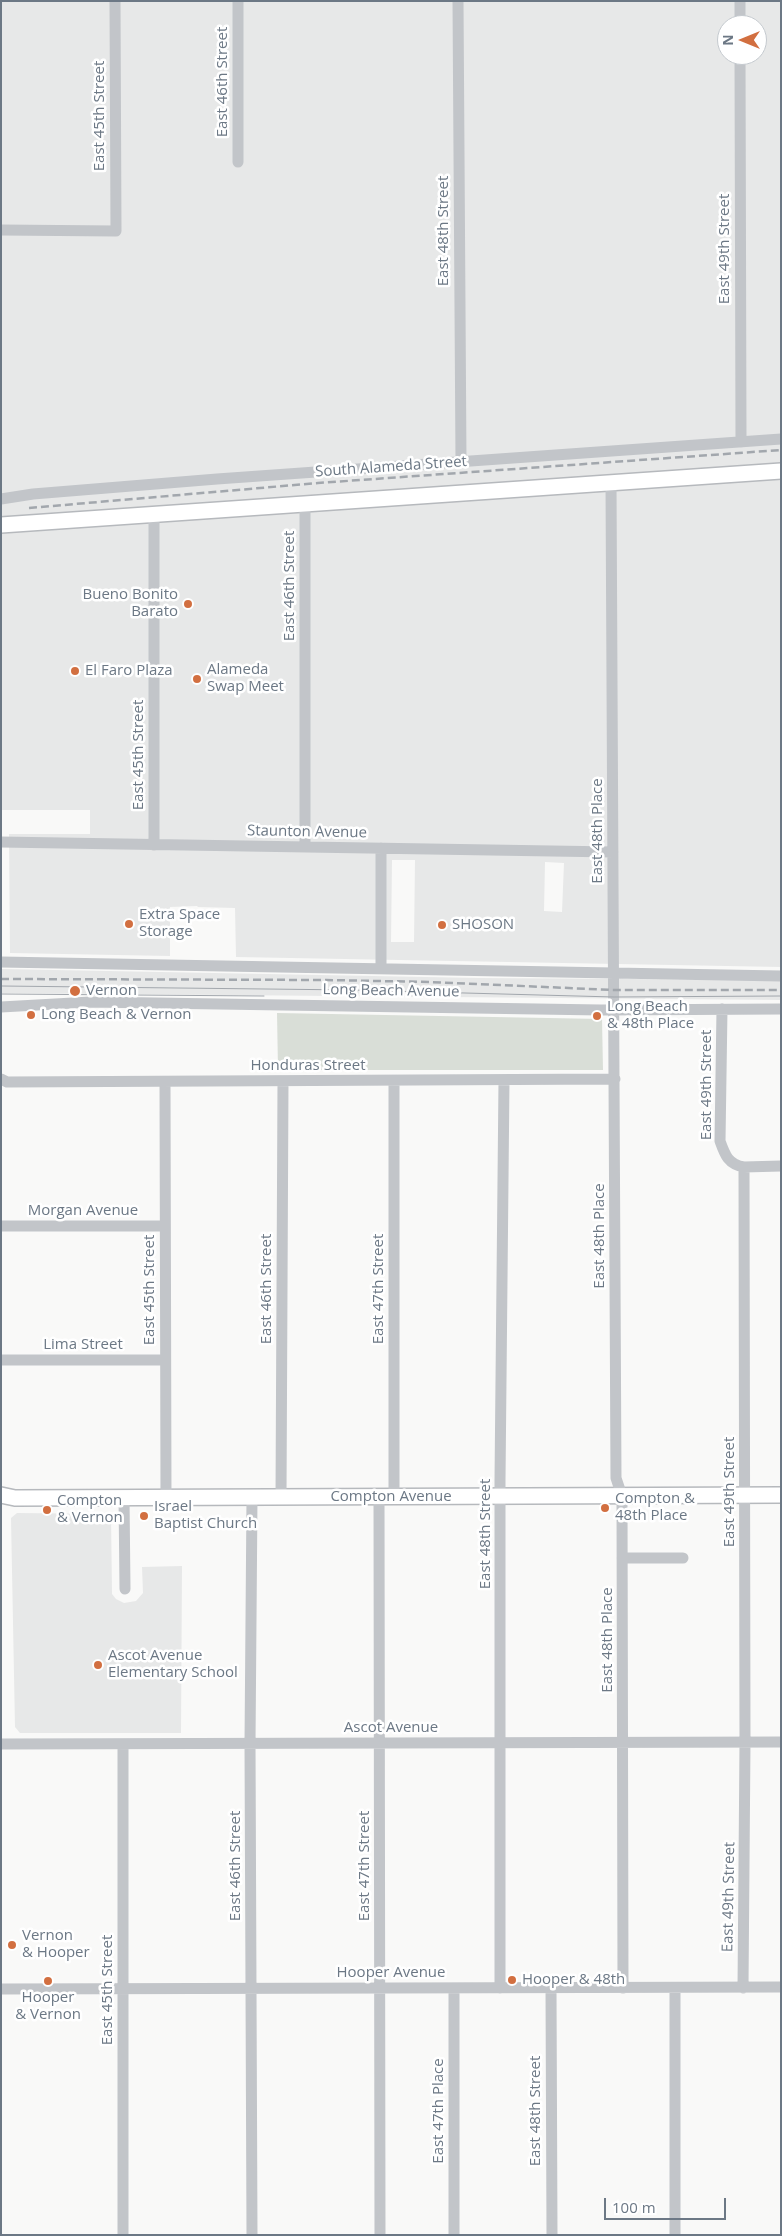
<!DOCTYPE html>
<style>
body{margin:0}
#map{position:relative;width:782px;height:2236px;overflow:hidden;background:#f9f9f8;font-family:"Open Sans",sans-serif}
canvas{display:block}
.frame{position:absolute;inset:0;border:2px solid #6c7885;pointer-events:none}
.north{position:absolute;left:717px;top:15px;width:50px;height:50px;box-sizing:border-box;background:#fff;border:1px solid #c4c9ce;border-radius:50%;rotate:270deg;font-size:14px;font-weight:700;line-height:20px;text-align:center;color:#6c7885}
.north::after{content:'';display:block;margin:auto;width:18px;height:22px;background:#d26f40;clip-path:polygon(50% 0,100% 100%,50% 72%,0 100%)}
.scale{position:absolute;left:604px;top:2198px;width:122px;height:22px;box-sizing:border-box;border:2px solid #6c7885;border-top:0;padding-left:6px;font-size:15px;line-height:18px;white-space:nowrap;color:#6c7885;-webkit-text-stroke:4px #fff;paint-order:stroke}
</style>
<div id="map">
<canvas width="782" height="2236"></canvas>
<div class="frame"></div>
<div class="north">N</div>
<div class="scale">100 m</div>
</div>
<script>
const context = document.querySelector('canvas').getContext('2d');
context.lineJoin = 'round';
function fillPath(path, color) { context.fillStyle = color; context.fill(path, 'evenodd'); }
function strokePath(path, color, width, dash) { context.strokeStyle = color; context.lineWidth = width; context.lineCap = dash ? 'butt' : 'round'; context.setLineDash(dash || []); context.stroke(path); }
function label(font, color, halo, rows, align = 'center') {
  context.font = font + ' "Open Sans",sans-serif'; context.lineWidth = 5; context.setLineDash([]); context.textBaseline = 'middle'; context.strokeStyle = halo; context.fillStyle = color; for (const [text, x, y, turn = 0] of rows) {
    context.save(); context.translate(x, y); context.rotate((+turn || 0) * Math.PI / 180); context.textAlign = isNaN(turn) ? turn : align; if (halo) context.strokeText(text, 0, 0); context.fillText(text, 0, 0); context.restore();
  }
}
const built = new Path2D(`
 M1,1H781V967L236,957L235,908L198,907L197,906L170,907V956L10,953L9,834H90V810H1ZM727,25H757V55H727ZM392,860H415L414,942H391ZM545,862L564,863L562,912L544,911Z
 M1,969L479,978L781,980V1000L1,993Z
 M17,1513L111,1514L112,1594L116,1599L124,1603L136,1601L143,1593L142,1567L182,1566L181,1733H20L15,1727L11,1518Z`);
const green = new Path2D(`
 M277,1013L602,1019L603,1070H278Z`);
const minor = new Path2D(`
 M238,1V162
 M458,1L461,461
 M740,1V25
 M740,55L741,442
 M1,230L116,231L115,1
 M611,483L616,1478L622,1496L623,1988
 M1,499L33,494L217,479L781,439
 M305,504V847
 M1,842L613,852
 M154,845V515
 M1,962L781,976
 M381,968V848
 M1,1007L91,1002L601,1010L781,1009
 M722,1009L720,1141C725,1155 728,1164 744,1167L745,1742L743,1988
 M1,1079L7,1082L615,1079
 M165,1082L166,1497
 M744,1167L781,1166
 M1,1226H165
 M1,1360H165
 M124,1497L125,1589
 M281,1497L283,1081
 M394,1497V1081
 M379,1498L380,2235
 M622,1558H683
 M1,1744L781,1742
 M454,1988V2235
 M500,1988V1480L504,1080
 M551,1988L552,2235
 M675,1988V2235
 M1,1989L781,1987
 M123,2235V1744
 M252,2235L250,1743L252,1497`);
const major = new Path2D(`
 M1,525L781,471
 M1,1495L15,1498L781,1495`);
const tram = new Path2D(`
 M1,986L353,990L614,997L781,996
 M1,994L264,996`);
const rail = new Path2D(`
 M29,508L318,483L781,450
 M1,979L326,980L430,982L614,990H781`);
const markers = [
 [188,604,5,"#d26f40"],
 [75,671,5,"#d26f40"],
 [197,679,5,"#d26f40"],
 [129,924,5,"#d26f40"],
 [442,925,5,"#d26f40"],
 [75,991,6,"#d26f40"],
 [31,1015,5,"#d26f40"],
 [597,1016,5,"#d26f40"],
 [605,1508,5,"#d26f40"],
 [47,1510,5,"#d26f40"],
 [144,1516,5,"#d26f40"],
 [98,1665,5,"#d26f40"],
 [12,1945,5,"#d26f40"],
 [512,1980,5,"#d26f40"],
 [48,1981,5,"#d26f40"]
];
const streetNames = [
 ["East 46th Street",223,82,-90],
 ["East 45th Street",100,116,-90],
 ["East 48th Street",444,231,-90],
 ["East 49th Street",725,249,-90],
 ["South Alameda Street",391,467,-4],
 ["East 46th Street",290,586,-90],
 ["East 45th Street",139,755,-90],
 ["East 48th Place",598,831,-90],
 ["Staunton Avenue",307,832,1],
 ["Long Beach Avenue",391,991,1],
 ["Honduras Street",308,1066],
 ["East 49th Street",707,1085,-90],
 ["Morgan Avenue",83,1211],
 ["East 48th Place",600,1236,-90],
 ["East 46th Street",267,1289,-90],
 ["East 47th Street",379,1289,-90],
 ["East 45th Street",150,1290,-90],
 ["Lima Street",83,1345],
 ["East 49th Street",730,1492,-90],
 ["Compton Avenue",391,1497],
 ["East 48th Street",486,1534,-90],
 ["East 48th Place",608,1640,-90],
 ["Ascot Avenue",391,1728],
 ["East 46th Street",236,1866,-90],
 ["East 47th Street",365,1866,-90],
 ["East 49th Street",729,1897,-89],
 ["Hooper Avenue",391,1973],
 ["East 45th Street",108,1990,-90],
 ["East 47th Place",439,2111,-90],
 ["East 48th Street",536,2111,-90]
];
const poiNames = [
 ["Bueno Bonito",178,595,"right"],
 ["Barato",178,612,"right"],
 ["Alameda",207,670],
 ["Swap Meet",207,687],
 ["El Faro Plaza",85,671],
 ["Extra Space",139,915],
 ["Storage",139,932],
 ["SHOSON",452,925],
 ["Vernon",86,991],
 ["Long Beach",607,1007],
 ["& 48th Place",607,1024],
 ["Long Beach & Vernon",41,1015],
 ["Compton &",615,1499],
 ["48th Place",615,1516],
 ["Compton",57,1501],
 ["& Vernon",57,1518],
 ["Israel",154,1507],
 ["Baptist Church",154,1524],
 ["Ascot Avenue",108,1656],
 ["Elementary School",108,1673],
 ["Vernon",22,1936],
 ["& Hooper",22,1953],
 ["Hooper & 48th",522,1980],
 ["Hooper",48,1998,"center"],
 ["& Vernon",48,2015,"center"]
];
fillPath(built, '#e7e8e8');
fillPath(green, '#d9ded7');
strokePath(major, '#b6b9bd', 18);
strokePath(minor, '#c2c5c9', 11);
strokePath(major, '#fff', 15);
strokePath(tram, '#a2a7ad', 1);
strokePath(rail, '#a2a7ad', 2.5, [8, 4]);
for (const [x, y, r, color] of markers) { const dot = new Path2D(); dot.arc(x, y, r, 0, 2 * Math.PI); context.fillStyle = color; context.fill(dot); strokePath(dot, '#fff', 2); }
label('15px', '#6c7885', '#fff', streetNames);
label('15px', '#6c7885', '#fff', poiNames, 'left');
</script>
